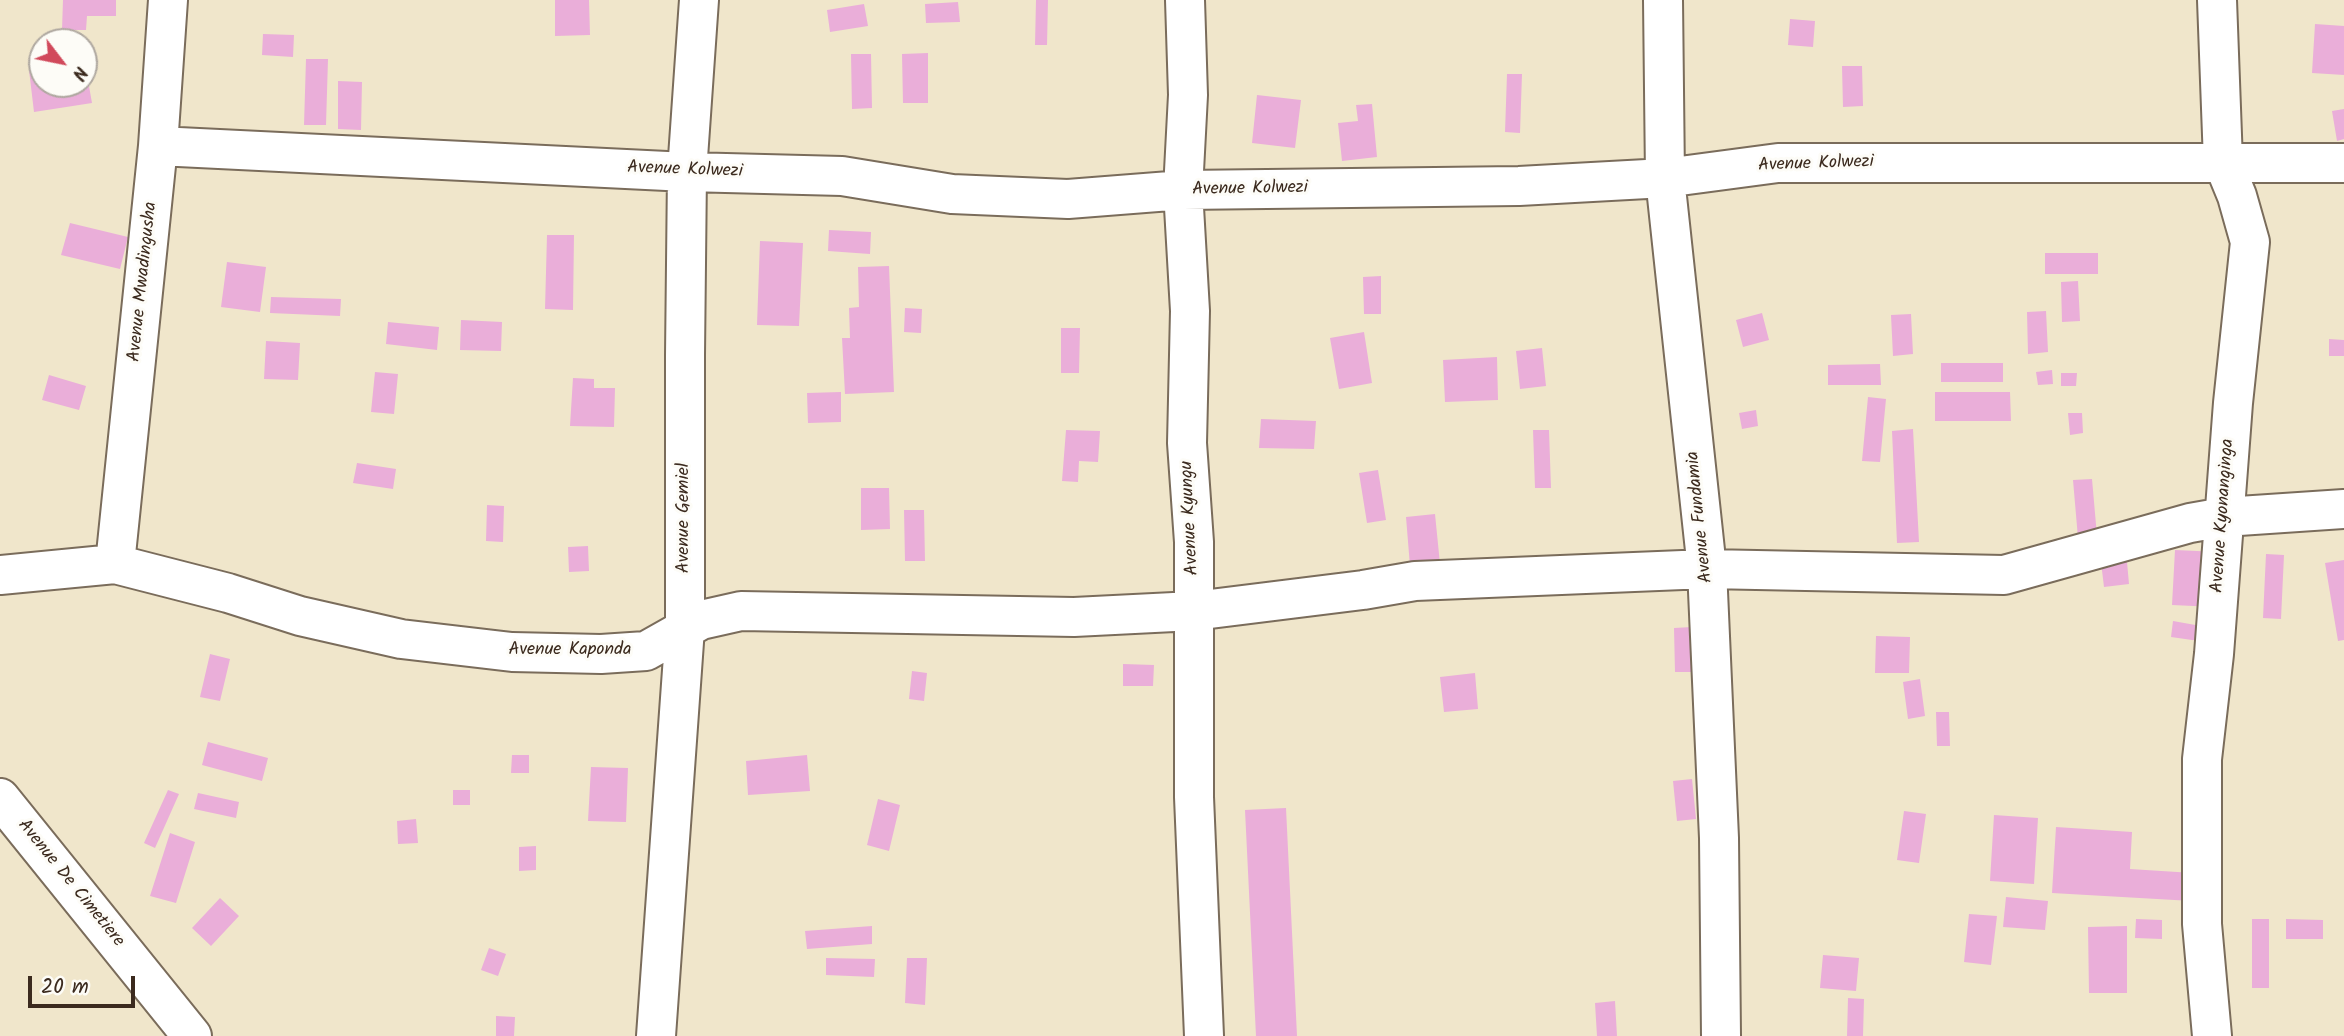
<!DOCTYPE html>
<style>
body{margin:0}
#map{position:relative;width:2344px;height:1036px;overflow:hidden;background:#f0e6cb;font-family:Kalam,sans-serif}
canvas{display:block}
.north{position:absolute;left:28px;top:28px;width:70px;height:70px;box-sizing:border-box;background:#fdfcf7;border:2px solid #afa8a0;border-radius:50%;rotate:122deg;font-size:19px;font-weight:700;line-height:28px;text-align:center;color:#3b2a1e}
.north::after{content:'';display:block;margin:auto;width:24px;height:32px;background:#d1495b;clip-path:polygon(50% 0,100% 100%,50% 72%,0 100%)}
.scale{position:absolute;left:28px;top:976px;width:107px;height:32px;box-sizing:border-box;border:4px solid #3b2a1e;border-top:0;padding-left:9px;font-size:21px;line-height:24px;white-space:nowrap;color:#3b2a1e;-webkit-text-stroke:5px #fdfcf7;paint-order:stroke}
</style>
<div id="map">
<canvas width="2344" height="1036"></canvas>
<div class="north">N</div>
<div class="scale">20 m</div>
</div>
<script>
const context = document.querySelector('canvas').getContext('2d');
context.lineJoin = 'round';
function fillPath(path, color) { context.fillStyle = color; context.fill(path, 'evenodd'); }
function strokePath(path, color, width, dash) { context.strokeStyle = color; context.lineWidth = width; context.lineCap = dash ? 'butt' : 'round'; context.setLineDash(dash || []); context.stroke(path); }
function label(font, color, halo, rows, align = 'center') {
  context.font = font + ' Kalam,sans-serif'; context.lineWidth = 6; context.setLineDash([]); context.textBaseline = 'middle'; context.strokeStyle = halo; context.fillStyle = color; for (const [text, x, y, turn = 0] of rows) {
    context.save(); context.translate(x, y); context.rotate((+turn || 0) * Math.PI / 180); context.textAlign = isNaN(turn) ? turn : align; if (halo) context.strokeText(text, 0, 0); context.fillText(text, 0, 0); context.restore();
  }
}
const building = new Path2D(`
 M63,0H116V16H87L86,30H62Z
 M555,0H589L590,35L555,36Z
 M1036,0H1048L1047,45H1035Z
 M958,2L960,22L926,23L925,4Z
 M864,4L868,26L830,32L827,10Z
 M1790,19L1815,21L1813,47L1788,45Z
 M2315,24L2344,26V75L2312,73Z
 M263,34L294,35L293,57L262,55Z
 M928,53V103H903L902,54Z
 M851,54H871L872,108L852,109Z
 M84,58L92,103L34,112L29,70L42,68V84H84Z
 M306,59H328L326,125H304Z
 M1842,66H1862L1863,106L1843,107Z
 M1507,74H1522L1520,133L1505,132Z
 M338,81L362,82L361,130L338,129Z
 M1257,95L1301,100L1295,148L1252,143Z
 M1372,104L1377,157L1342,161L1338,123L1358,121L1356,105Z
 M2344,109V139L2337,141L2332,111Z
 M70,223L128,237L120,269L61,255Z
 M829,230L871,232L870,254L828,251Z
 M547,235H574L573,310L545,309Z
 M760,241L803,243L799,326L757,325Z
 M2045,253H2098V274H2045Z
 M227,262L266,267L260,312L221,307Z
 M889,266L894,392L845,394L842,338H850L849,308L859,307L858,267Z
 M1381,276V314H1364L1363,277Z
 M2078,281L2080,321L2062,322L2061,282Z
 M271,297L341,299L340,316L270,313Z
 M905,308L922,309L921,333L904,332Z
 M2046,311L2048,352L2028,354L2027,312Z
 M1762,313L1769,340L1743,347L1736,320Z
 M1911,314L1913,354L1893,356L1891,315Z
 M461,320L502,322L501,351L460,350Z
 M388,322L439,327L437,350L386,344Z
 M1061,328H1080L1079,373H1061Z
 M1364,332L1372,383L1339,389L1330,338Z
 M2329,339L2344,340V356H2329Z
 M266,341L300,343L298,380L264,379Z
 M1542,348L1546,386L1520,389L1516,351Z
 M1497,357L1498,400L1445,402L1443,360Z
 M1941,363H2003V382H1941Z
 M1880,364L1881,385H1828V365Z
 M2052,370L2053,384L2038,385L2036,372Z
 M375,372L398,374L394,414L371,412Z
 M2061,373H2077L2076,386H2061Z
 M49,375L86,386L79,410L42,400Z
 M573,378L594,379V388H615L614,427L570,426Z
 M841,392V422L808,423L807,393Z
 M1935,392H2010L2011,421H1935Z
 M1868,397L1886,399L1880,462L1862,461Z
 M1756,410L1758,426L1742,429L1739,413Z
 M2068,413H2082L2083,433L2070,435Z
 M1261,419L1316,421L1314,449L1259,448Z
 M1913,429L1919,542L1897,543L1892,431Z
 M1066,430L1100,431L1098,462L1079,461L1078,482L1062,481Z
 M1533,430H1549L1551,488H1535Z
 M357,463L396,469L393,489L353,483Z
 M1378,470L1386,520L1367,523L1359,473Z
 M2092,479L2097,536L2078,538L2073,480Z
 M861,488H889L890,529L861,530Z
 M487,505L504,506L503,542L486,541Z
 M904,510H924L925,561H905Z
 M1435,514L1440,564L1410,566L1406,517Z
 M588,546L589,571L569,572L568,547Z
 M2175,550L2219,552L2215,607L2172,605Z
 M2126,551L2129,584L2104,587L2100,554Z
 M2266,554L2284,555L2281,619L2263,618Z
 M2344,560V640L2338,641L2325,563Z
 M2173,621L2201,626L2199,641L2171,637Z
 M1692,627L1693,672H1675L1674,628Z
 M1876,636L1910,637L1909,673H1875Z
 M210,654L230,659L220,701L200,697Z
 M1123,664L1154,665L1153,686H1123Z
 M912,671L927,673L924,701L909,699Z
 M1475,673L1478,709L1444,712L1440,677Z
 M1920,679L1925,716L1908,719L1903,682Z
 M1936,712H1949L1950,746H1937Z
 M208,742L268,758L262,781L202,765Z
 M512,755H529V773H511Z
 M807,755L810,791L748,795L746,761Z
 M591,767L628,768L626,822L588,821Z
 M1692,779L1696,819L1677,821L1673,781Z
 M168,790L179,794L155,848L144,843Z
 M453,790H470V805H453Z
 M198,793L239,802L236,818L194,809Z
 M878,799L900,805L889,851L867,845Z
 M1286,808L1297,1036H1256L1245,810Z
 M1904,811L1926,814L1919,863L1897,860Z
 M1994,815L2038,818L2034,884L1990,881Z
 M416,819L418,843L398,844L397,821Z
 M2056,827L2132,832L2130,869L2193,873L2192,901L2052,893Z
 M170,833L195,842L176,903L150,896Z
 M536,846V870L519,871V847Z
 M2006,897L2048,901L2045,930L2003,927Z
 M220,898L239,916L211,946L192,928Z
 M1969,914L1997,916L1991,965L1964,962Z
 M2136,919L2162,920V939L2135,938Z
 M2252,919H2269V988H2252Z
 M2286,919L2323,920V939H2286Z
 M872,926V944L807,949L805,931Z
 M2127,926V993H2089L2088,927Z
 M489,948L506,954L498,976L481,970Z
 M1823,955L1859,958L1856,991L1820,988Z
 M826,958L875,959L874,977L826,975Z
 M907,958H927L925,1005L905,1003Z
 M1848,998L1864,999L1863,1036H1847Z
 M1615,1001L1617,1036H1597L1595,1003Z
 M496,1016L515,1017L514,1036H496Z`);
const street = new Path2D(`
 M1185,0L1188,95L1183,190L1190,311L1187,443L1194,542V797L1204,1036
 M1663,0L1665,178L1707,569L1719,838L1721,1036
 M158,146L687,172L842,176L952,194L1068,199L1183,190L1519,186L1665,178L1778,163H2344
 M115,564L158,146L168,0
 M0,575L115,564L228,593L300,616L401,639L512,652L601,654L646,651L701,620L741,611L1074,617L1194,611L1363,590L1415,581L1707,569L2004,575L2190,523L2224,517L2344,509
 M0,798L192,1036
 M656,1036L685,628V355L687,172L699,0
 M2212,1036L2202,924V759L2214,654L2233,403L2250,242L2237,196L2223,162L2217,0`);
const streetNames = [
 ["Avenue Kolwezi",1816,165,-2],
 ["Avenue Kolwezi",685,171,2],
 ["Avenue Kolwezi",1250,190,-1],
 ["Avenue Mwadingusha",144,282,-84],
 ["Avenue Kyonanginga",2224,516,-86],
 ["Avenue Fundamia",1701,517,-96],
 ["Avenue Gemiel",685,518,-90],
 ["Avenue Kyungu",1191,518,-93],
 ["Avenue Kaponda",570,651],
 ["Avenue De Cimetiere",70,884,51]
];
fillPath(building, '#eaaed9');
strokePath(street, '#7a6c5b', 42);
strokePath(street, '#fff', 38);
label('18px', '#3b2a1e', '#fdfcf7', streetNames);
</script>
